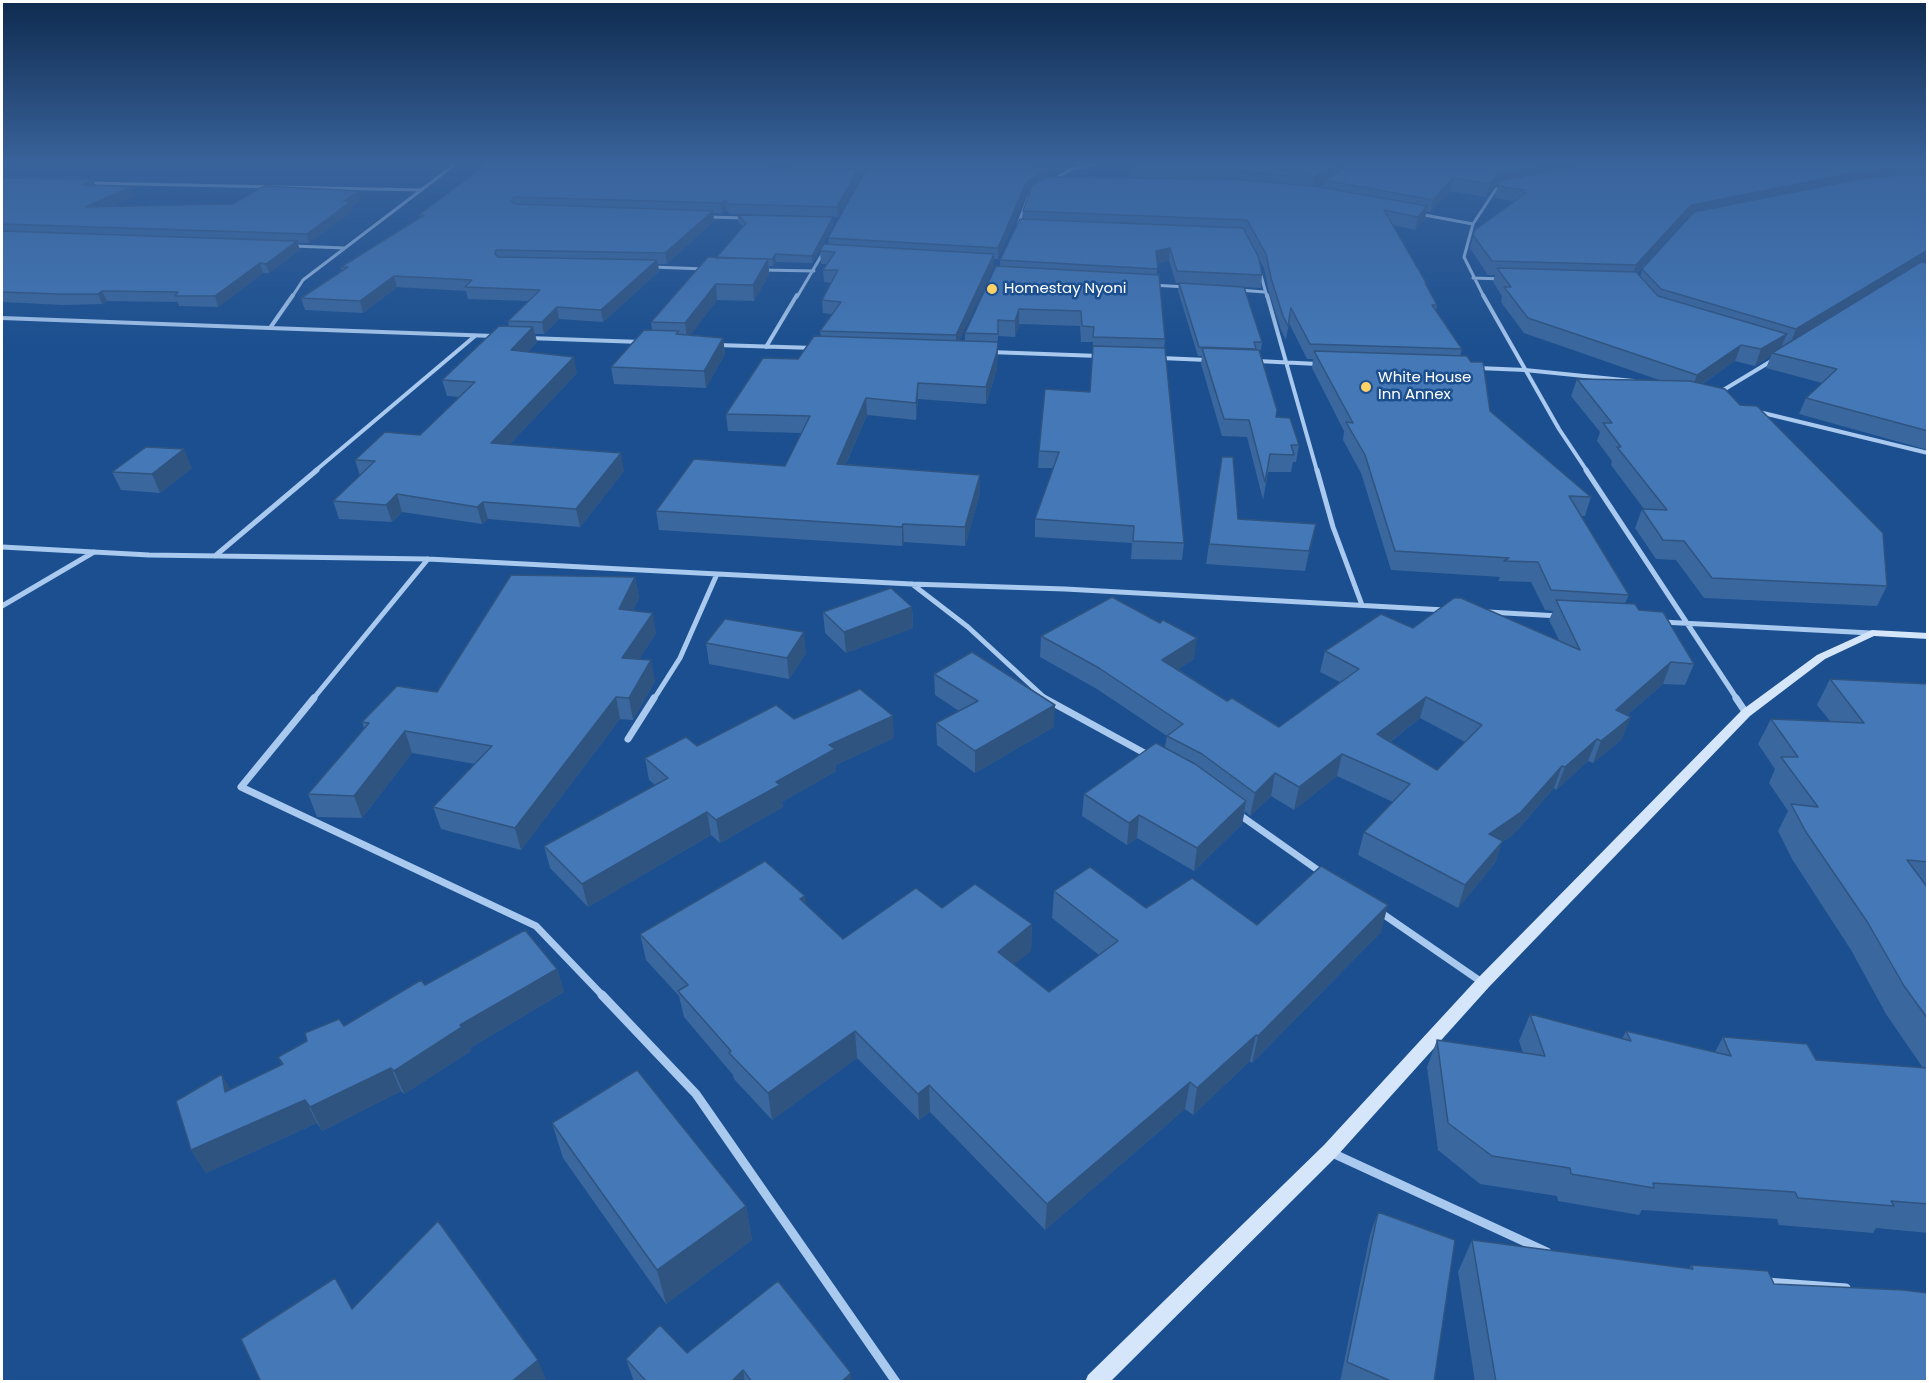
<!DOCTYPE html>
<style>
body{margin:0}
#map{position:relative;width:1929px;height:1383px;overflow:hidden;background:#1b4f8f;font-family:Poppins,sans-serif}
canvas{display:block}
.frame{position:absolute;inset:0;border:3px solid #fff;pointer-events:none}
</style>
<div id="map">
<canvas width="1929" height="1383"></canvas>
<div class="frame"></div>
</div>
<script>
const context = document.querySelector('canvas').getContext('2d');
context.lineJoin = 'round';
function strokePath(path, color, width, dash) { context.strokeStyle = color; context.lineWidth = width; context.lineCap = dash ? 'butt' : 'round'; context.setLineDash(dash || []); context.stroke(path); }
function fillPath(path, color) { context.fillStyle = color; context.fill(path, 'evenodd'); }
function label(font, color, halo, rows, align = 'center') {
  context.font = font + ' Poppins,sans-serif'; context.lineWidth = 5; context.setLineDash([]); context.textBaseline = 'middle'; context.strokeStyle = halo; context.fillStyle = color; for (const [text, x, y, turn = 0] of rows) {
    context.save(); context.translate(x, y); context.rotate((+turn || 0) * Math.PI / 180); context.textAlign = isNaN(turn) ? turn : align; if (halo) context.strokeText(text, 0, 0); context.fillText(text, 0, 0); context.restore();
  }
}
const streetFar4 = new Path2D(`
 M1052,180L1070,170L1104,162
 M89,183L420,190
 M1419,214L1473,224
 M707,217L745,218
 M1018,225L1029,195L1033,191
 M293,246L345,248
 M1257,261L1267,297
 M652,267L705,269
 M763,270L814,271
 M1473,278L1503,279
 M1152,285L1186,287
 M1238,290L1265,292
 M292,297L303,280L458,162
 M797,297L823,253
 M1484,297L1464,257L1473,224L1496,189L1503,187`);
const streetFar3 = new Path2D(`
 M293,295L270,328L494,336
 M1267,295L1317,471
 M1483,295L1559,429L1587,471
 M2,318L270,328
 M528,338L641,342
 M717,345L815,348
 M766,347L797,295
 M990,352L1099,356
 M1161,358L1207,360
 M1257,361L1318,364
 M1478,368L1525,370L1633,381
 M1720,392L1773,360
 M1759,412L1928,453
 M315,471L475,336`);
const streetFar2 = new Path2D(`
 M1317,470L1333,527L1362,605
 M1586,470L1737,699
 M2,547L149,555L428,559L911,584L1065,589L1445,610
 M215,556L317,470
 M912,584L968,627L1046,699
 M2,606L94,552
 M1488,612L1559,616
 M1662,622L1871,633
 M313,699L428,559
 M654,699L680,658L717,574`);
const streetFar1 = new Path2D(`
 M314,698L241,787L536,926L603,996
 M1044,698L1148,755
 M1736,698L1746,713
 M628,739L654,698
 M1237,813L1322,873
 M1380,912L1483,983`);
const street = new Path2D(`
 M602,995L696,1094L896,1382
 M1330,1152L1547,1252
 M1767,1282L1846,1288`);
const secondary = new Path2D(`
 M1872,630L1928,633V639L1874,636L1825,659L1750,716L1489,987L1336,1157L1110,1382H1085L1088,1375L1324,1145L1477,979L1742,710L1817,655Z`);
const wall = new Path2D(`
 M489,162H1011L1049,177L1129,178V170L1141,162H1928V259L1923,262H1926L1928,260V450L1799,414L1806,398L1822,383L1766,368L1771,356L1755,366L1735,361L1702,384L1887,586L1877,606L1704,598L1676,560L1656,559L1635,528L1642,509H1644L1611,465L1612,461L1597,441L1600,432L1571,396L1577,379L1659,380L1524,333L1501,302L1502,296L1493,282L1495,275H1488L1470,248L1475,230L1514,201L1495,198L1498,185H1495L1486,197L1450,191L1431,212L1426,211L1425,219L1415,230L1393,225L1427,284V287L1437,305L1436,311L1462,349L1460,356L1490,411L1591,497L1585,516H1581L1629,595L1625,603L1639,610L1694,664L1685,685L1663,684L1627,715L1622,739L1593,763L1588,761L1556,790L1554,788L1513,835L1502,842L1495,863L1458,908L1358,855L1364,832L1393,802L1337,776L1294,810L1271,796L1250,816L1245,811L1242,824L1194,871L1137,838L1127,845L1082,816L1084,794L1165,747L1167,736L1097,689L1040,657L1041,636L1194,659L1178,669L1227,701L1279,727L1340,682L1320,672L1325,651L1413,628L1559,640L1549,620L1553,611L1545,610L1531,582L1498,581L1500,577L1391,570L1361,473L1343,440L1344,431L1312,368L1313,359H1307L1289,323L1286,340L1281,330L1269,292L1264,268L1252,246L1262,275L1261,288L1244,287L1262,342L1261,350H1259L1276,417L1299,445L1296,462H1293L1291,472H1268L1263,500L1247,437L1222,436L1201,364L1202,356H1198L1178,291L1179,283H1176L1169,260L1157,263V275L1165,339L1164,348L1184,543L1182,560L1131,559L1132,543L1035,537V519L1053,468H1038L1039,451L1090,392L1093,342H1081L1080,326L1019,324L1015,337L998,336L997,369L986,404L918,399L916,420L867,415L846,464L980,475V493L965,546L904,542L902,546L659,530L656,511L785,466L801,433L728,431L726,414L798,359L821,337L820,331L832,314L823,313L822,300L832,283L824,282L823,270L827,264H821L820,251L829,244L828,238L866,170L864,171H858L859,179L838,217L730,214L726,210L722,214L713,213L714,221L667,264H658L659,271L603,322L559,319L544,334H535L537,342L527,352L577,373L509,445L624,471L580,527L488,519L482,524L402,512L392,522L339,519L333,501L360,476L355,460L420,435L459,397L447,396L442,380L509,326L508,321L529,301L468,299L466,291L397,287L363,313L305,310L301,298L342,271L341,267L420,218L419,215ZM1324,182L1323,187L1317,186ZM1031,189L1023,211L1022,219L1000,260V266L965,333V341H959L994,266V259H998L1026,193ZM1687,217H1689L1642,269L1640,277L1637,273ZM1420,718L1465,742L1437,770L1390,742Z
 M2,178L93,179L95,185L134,196L110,207L233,204L358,191L360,200L352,207L353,211L309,243H297L300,250L269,273H263L218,307L179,306L178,302L107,301L102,304L63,305L2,302Z
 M738,215L833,225L812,263L776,262L773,266H769V274L754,301L717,300L690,335L723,338L725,354L706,388L614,384L611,367L652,330L651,322L716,258L743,226L738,222Z
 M192,468L160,493L121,490L112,472Z
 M1238,519L1316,524L1305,571L1206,564L1209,544Z
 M635,577L639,598L633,610L656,633L639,659L655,681L633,720L620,719L521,850L441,829L433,807L475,764L412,753L362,818L317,817L308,794L364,728L362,722L437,692Z
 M912,607L913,628L846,653L825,633L823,612Z
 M706,643L806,653L789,679L709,664Z
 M934,674L1054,727L975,773L937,745L936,723L959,711L935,695Z
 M1830,679L1928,684V1233L1876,1228L1873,1233L1779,1225L1777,1219L1642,1210L1639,1215L1558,1201L1557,1196L1480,1184L1438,1150L1427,1067L1437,1040L1523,1053L1519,1041L1530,1014L1622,1039L1626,1031L1715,1052L1723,1037L1816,1060L1923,1068L1886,1014L1851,950L1792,859L1778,831L1788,811L1769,783L1775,769L1758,744L1771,719L1830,721L1817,705Z
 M794,719L894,738L836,765V771L782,802L783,807L720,843L711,835L588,907L550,868L544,846L655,785L649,780L645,758L697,746Z
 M1054,891L1146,908L1257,925L1381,932L1252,1063L1250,1061L1193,1115L1185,1109L1045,1230L930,1112L919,1120L857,1058L772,1120L734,1079L733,1075L684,1017L679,996L646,960L640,934L806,904L843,939L942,908L1032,924L1031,951L1014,964L1049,992L1099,955L1052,918Z
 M557,969L564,992L470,1048L471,1051L404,1094L401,1091L322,1131L317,1123L206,1173L191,1150L230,1089L282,1065L278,1057L344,1026Z
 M552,1123L746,1206L752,1240L666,1304L563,1158Z
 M1378,1212L1434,1382H1340L1370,1235Z
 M1472,1240L1689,1269L1691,1265L1774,1284L1928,1382H1475L1458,1272Z
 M687,1353L852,1382H634L626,1359Z`);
const shadedWall = new Path2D(`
 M863,162H879L864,171Z
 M1340,162H1358L1324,180V182L1312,190L1314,177Z
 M1561,162H1583L1581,169L1495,185L1486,197L1489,184L1498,173Z
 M1897,167L1892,179L1854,184L1687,217L1631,279L1636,265L1691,205L1858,172Z
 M858,169L859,179L838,217L837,207Z
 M1049,169V179L1040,182L1026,193L998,259V248L1026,183L1040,172Z
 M1453,178L1450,191L1431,212L1433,200Z
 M93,179L96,188L82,185Z
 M131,187L134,196L89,216L85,207Z
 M358,191L360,200L352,207L353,211L309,243L307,234L344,201Z
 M725,200L726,210L722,214L721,203Z
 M1427,206L1425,219L1415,230L1418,217Z
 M713,211L714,221L667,264L665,253Z
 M833,217V225L812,263V256Z
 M297,241L300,250L269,273L266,264Z
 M1170,248L1169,260L1155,263L1156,251Z
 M1928,250V259L1790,344L1796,329Z
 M775,254L776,262L773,266V259Z
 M994,254V266L956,348V335Z
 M768,259L769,274L754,301L753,285Z
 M657,260L659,271L603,322L601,310Z
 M260,263L263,273L218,307L215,296Z
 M394,276L397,287L363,313L360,301Z
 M716,284L717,300L687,340L685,323Z
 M102,291L107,301L102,304L98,294Z
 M557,307L559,319L544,334L542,322Z
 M1019,309V324L1015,337V321Z
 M533,327L537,342L514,365L511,350Z
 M1787,334L1780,350L1772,353L1771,356L1755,366L1761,349Z
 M723,338L725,354L706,388L704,371Z
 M998,342L997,369L986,404V387Z
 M1741,345L1735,361L1691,391L1697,375Z
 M574,357L577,373L495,460L491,443Z
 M918,383V399L916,420V403Z
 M866,398L867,415L838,482L837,464Z
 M184,449L192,468L160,493L152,474Z
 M621,453L624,471L580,527L576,509Z
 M980,475V493L965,546V527Z
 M397,494L402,512L392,522L386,505Z
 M483,502L488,519L482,524L477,507Z
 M903,524L904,542L902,546V527Z
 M1316,524L1312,544L1305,571L1309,551Z
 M635,577L639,598L623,630L619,609Z
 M912,607L913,628L846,653L844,632Z
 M653,613L656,633L626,679L622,658Z
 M804,632L806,653L789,679L787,658Z
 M1197,638L1194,659L1160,681L1162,660Z
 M651,660L655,681L633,720L629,698Z
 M1671,662L1663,684L1608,731L1616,710Z
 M616,697L620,719L521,850L515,828Z
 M1426,697L1420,718L1371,756L1377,734Z
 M1055,705L1054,727L975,773V751Z
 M893,716L894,738L836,765V771L782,802L783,807L720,843L716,820L776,782L829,745Z
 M1631,717L1622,739L1593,763L1601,741Z
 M405,731L412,753L362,818L354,796Z
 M1597,739L1588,761L1556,790L1565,767Z
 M1342,754L1337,776L1294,810L1299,787Z
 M1562,766L1554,788L1513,835L1502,842L1495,863L1458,908L1465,885L1489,834Z
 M1275,773L1271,796L1250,816L1255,793Z
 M1246,801L1242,824L1194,871L1197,848Z
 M707,812L711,835L588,907L582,884Z
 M1139,815L1137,838L1127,845L1129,823Z
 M805,896L808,922L800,899Z
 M1388,905L1381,932L1252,1063L1258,1036Z
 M1032,924L1031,951L997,978L998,952Z
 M557,969L564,992L470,1048L471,1051L404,1094L394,1071L460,1025Z
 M855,1031L857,1058L772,1120L768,1093Z
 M1256,1035L1250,1061L1193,1115L1197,1088Z
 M391,1068L401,1091L322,1131L310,1107Z
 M222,1074L235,1098L225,1092Z
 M1190,1082L1185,1109L1045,1230L1047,1204Z
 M929,1085L930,1112L919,1120L918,1094Z
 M305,1100L317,1123L206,1173L191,1150Z
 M746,1206L752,1240L666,1304L657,1270Z
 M538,1360L547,1382H511Z
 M743,1370L745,1382H731Z
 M851,1373L852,1382H841Z`);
const building = new Path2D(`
 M489,162H613L858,169L837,207L729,204L725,200L721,203L514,197L511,201L515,204L713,211L665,253L496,250L495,254L498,257L657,260L601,310L557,307L542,322L508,321L540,290L465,287L472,280L394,276L360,301L301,298L348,267H341L424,215H419Z
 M876,162H1011L1049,169L1040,172L1026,183L998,248L828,238L867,168Z
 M1141,162H1263L1295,176L1233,171L1129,170Z
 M1280,162H1340L1314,177Z
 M1354,162H1561L1498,173L1489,184L1453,178L1433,200L1324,180Z
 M1602,162H1928V168L1897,167L1858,172L1691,205L1636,265L1492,261L1473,235L1475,230L1526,193L1522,192L1524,190L1497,186L1501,180Z
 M1897,175H1928V250L1796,329L1661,289L1642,269L1694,212L1860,179Z
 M1047,177L1232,179L1313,186L1427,206L1418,217L1384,210L1427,284L1425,283L1437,305H1432L1462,349L1310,344L1291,308L1288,326L1283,316L1271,278L1266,254L1247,220L1023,211L1032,185Z
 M2,178L93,179L82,185L131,187L85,207L233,204L264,186L358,191L344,201L350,202L307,234L2,224Z
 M738,215L833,217L812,256L775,254L773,259L716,258L746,223Z
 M1020,219L1243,228L1259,258L1262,275L1177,271L1170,248L1156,251L1158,269L1000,260Z
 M2,231L297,241L266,264L260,263L215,296H175L178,292L102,291L98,294H59L2,292Z
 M824,244L994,254L956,335L820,331L841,302L822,300L838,270H823L835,252L820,251Z
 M708,257L768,259L753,285L716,284L685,323L651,322Z
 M1921,262L1928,263V431L1806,398L1837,369L1772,353Z
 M996,266L1159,275L1165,339L1093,337L1094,327L1082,326L1081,311L1019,309L1015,321L998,320V334L965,333Z
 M1497,268L1636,272L1658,296L1787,334L1761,349L1741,345L1697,375L1528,318L1504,287H1511Z
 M1179,283L1244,287L1262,342H1254L1256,349L1199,347Z
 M499,326L533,327L511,350L574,357L491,443L621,453L576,509L483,502L477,507L397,494L386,505L333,501L375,461L355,460L385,432L420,435L475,382L442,380Z
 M644,330L679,331L676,334L723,338L704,371L611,367Z
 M814,336L998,342L997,352L986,387L918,383L916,403L866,398L837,464L980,475L965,527L903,524L902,527L656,511L694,459L785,466L810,416L726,414L763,358L798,359Z
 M1093,346L1165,348L1184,543L1133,541L1134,526L1035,519L1059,452L1039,451L1045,389L1090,392Z
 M1202,348L1259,350L1277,410L1276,417L1290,418L1299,445H1291L1294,455L1270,454L1265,482L1249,420L1224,419Z
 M1314,351L1467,356L1471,362H1483L1490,411L1591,497L1569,496L1629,595L1551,590L1538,562L1504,561L1509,558L1395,551L1365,455L1346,422L1353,423Z
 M1577,379L1690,381L1725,389L1740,405L1757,406L1883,533L1887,586L1712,578L1684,541L1663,540L1642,509L1667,510L1617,447H1621L1603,423H1612Z
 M146,447L184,449L152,474L112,472Z
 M1222,457H1233L1238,519L1316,524L1309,551L1209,544Z
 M511,575L635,577L619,609L653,613L622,658L651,660L629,698L616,697L515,828L433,807L492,746L405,731L354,796L308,794L369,723L362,722L397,686L437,692Z
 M891,588L912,607L844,632L823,612Z
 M1112,597L1160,623L1163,620L1197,638L1162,660L1227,701L1232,698L1279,727L1359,669L1325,651L1381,614L1413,628L1454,598H1461L1580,650L1556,600L1635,604L1639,610L1663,612L1694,664L1671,662L1616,710L1631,717L1601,741L1597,739L1565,767L1562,766L1521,812L1489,834L1503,841L1465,885L1364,832L1410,784L1342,754L1299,787L1275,773L1255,793L1202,754L1167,736L1183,724L1099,668L1041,636ZM1426,697L1482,725L1437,770L1377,734Z
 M725,619L804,632L787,658L706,643Z
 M972,652L1055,705L975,751L936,723L978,701L934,674Z
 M1830,679L1928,684V862L1907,860L1928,888V1019L1904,986L1868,923L1806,832L1791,804L1818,807L1781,757H1798L1771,719L1864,723Z
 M860,689L893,716L829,745L835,749L776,782L780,785L716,820L707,812L582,884L544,846L668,778L645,758L686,737L697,746L776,705L794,719Z
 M1156,743L1195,764L1246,801L1197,848L1139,815L1129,823L1084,794Z
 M765,861L805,896L800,899L843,939L916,888L942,908L975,884L1032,924L998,952L1049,992L1118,941L1054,891L1090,867L1146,908L1192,878L1257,925L1321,866L1388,905L1258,1036L1256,1035L1197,1088L1190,1082L1047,1204L929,1085L918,1094L855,1031L768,1093L729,1053L731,1051L678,991L688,985L640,934Z
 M525,930L557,969L460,1025L462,1027L394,1071L391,1068L310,1107L305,1100L191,1150L176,1101L222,1074L225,1092L283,1064L278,1057L307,1041L305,1033L339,1019L344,1026L421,980L425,985Z
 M1530,1014L1631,1041L1626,1031L1731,1056L1723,1037L1807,1044L1816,1060L1928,1068V1204L1891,1201L1894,1206L1798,1198L1795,1192L1653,1183L1654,1188L1571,1174L1570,1168L1492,1156L1448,1123L1437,1040L1545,1056Z
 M637,1070L746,1206L657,1270L552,1123Z
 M1378,1212L1455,1240L1434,1382H1393L1347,1362Z
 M438,1221L538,1360L511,1382H261L241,1339L335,1278L352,1309Z
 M1472,1240L1693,1269L1691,1265L1768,1271L1774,1284L1903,1290L1928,1293V1382H1496Z
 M778,1281L851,1373L841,1382H752L743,1370L731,1382H647L626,1359L660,1325L687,1353Z`);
const markers = [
 [992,289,6,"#ffd166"],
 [1366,387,6,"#ffd166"]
];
const farPoinames = [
 ["Homestay Nyoni",1004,289],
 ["White House",1378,378],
 ["Inn Annex",1378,395]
];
strokePath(streetFar4, '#a9c9ee', 3);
strokePath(streetFar3, '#a9c9ee', 4);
strokePath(streetFar2, '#a9c9ee', 5);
strokePath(streetFar1, '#a9c9ee', 7);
strokePath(street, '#a9c9ee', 9);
fillPath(secondary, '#d6e6fa');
fillPath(wall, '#3a679d');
fillPath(shadedWall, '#305480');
fillPath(building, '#4478b7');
strokePath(building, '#305480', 1.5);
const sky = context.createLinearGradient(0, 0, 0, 355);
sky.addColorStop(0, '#0f2b4f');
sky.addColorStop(0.46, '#39639b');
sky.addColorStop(1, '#39639b00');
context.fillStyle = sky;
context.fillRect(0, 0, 1929, 355);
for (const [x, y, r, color] of markers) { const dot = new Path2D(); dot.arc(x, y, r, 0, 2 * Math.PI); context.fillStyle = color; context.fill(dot); strokePath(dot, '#1b4f8f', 2); }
label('15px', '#fff', '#1b4f8f', farPoinames, 'left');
</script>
